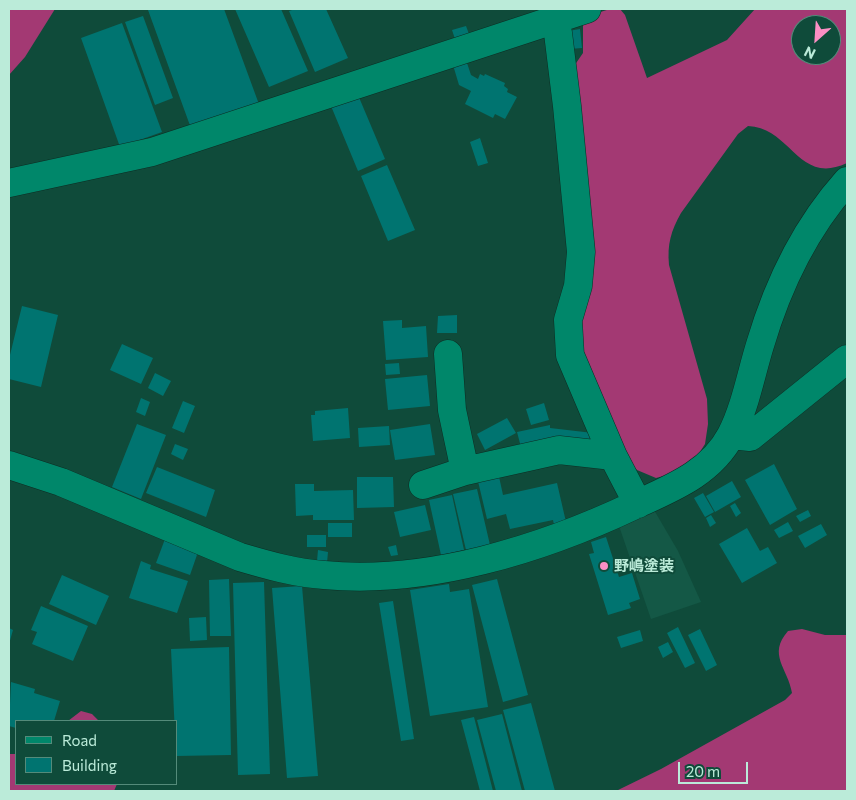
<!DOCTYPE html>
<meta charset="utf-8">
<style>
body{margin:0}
#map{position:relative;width:856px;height:800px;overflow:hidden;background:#0f4b3a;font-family:Commissioner,sans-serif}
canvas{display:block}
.frame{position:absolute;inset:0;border:10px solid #bbebd9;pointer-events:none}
.legend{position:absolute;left:15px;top:720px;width:162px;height:65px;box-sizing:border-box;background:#0f4b3a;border:1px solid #548b7a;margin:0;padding:6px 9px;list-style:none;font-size:15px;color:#bbebd9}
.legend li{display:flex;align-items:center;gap:10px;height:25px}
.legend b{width:25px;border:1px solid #548b7a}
.north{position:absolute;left:791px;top:15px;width:50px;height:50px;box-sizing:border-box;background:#0f4b3a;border:1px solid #548b7a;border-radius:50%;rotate:206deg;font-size:14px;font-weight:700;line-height:20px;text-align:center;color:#bbebd9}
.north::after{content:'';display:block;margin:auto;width:18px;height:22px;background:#fb8fc4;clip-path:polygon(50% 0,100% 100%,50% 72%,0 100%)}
.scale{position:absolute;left:678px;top:762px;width:70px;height:22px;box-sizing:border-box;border:2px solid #bbebd9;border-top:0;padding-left:6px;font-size:15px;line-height:18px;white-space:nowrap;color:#bbebd9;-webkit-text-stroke:4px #0f4b3a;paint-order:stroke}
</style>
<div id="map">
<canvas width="856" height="800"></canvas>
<div class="frame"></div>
<ul class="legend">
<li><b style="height:6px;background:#00876a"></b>Road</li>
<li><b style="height:14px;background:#007470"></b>Building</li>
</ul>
<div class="north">N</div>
<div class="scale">20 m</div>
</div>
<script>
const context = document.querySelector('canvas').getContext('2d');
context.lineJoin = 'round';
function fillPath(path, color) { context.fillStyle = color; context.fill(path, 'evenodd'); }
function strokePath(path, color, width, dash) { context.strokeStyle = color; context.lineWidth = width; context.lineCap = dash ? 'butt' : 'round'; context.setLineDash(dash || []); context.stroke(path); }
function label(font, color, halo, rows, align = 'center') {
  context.font = font + ' Commissioner,"Noto Sans JP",sans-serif'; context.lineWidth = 4; context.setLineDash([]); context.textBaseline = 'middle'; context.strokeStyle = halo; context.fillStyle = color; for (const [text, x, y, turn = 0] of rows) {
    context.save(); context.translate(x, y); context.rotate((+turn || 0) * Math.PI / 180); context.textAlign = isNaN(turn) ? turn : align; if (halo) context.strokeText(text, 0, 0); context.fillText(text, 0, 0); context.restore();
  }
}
const built = new Path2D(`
 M654,510L678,551L701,602L651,619L619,526Z`);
const forest = new Path2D(`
 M9,9H55L25,57L9,75Z
 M610,9H620L625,15L647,78L727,40L755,9H847V163C798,186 792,128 748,126L738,134L681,213C671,231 667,244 669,265L707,399L708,424L705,444L694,461L675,473L656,478L637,470L620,453L583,368L572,69L583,53V25L594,14ZM801,25H831V55H801Z
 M802,629L825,635H847V791H616L661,769L785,700L792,693C788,668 767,655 788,631Z
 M81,711L92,714L99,721H68Z
 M9,754H16V784H117L114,791H9Z`);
const building = new Path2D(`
 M151,9H224L260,107L192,131L148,10Z
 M235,9H281L308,71L269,87Z
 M295,9H326L348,58L315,72L289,11Z
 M143,16L173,98L155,105L125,22Z
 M122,23L162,132L120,147L81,38Z
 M466,26L469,34L455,39L452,30Z
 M580,29L582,48L570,49L568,31Z
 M466,60L471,75L478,79L480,74L484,76L485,74L505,83L504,86L508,89L507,92L517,97L505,119L495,114L493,118L465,104L471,91L459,85L453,65Z
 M358,95L385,159L358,171L331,106Z
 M480,138L488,163L478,166L470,142Z
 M387,165L415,230L388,241L361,176Z
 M22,306L58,315L41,387L9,379V359Z
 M457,315V333H437L438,316Z
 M402,320V328L426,326L428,357L386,360L383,321Z
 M122,344L153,358L141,384L110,370Z
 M399,363L400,374L386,375L385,364Z
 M155,373L171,381L163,396L148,388Z
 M427,375L430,406L388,410L385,379Z
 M141,398L150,402L145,416L136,412Z
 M183,401L195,406L184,433L172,428Z
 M544,403L549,420L531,425L526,409Z
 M348,408L350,438L313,441L311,415H315V411Z
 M507,418L516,433L485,450L477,434Z
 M137,424L166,435L141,499L112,487Z
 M430,424L435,455L395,460L390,430Z
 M550,425V428L593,433L591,447L522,451L517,432Z
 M389,426L390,445L359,447L358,428Z
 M175,444L188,449L183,460L171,454Z
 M774,464L797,509L770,525L745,480Z
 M157,467L215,490L206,517L146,493Z
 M498,472L503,495L557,483L566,522L554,525L553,520L510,529L506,514L487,519L477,477Z
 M357,477H393L394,507L357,508Z
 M732,481L741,497L715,512L706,496Z
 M295,484H314V491L353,490L354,520H313V515L296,516Z
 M477,489L490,545L466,550L453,494Z
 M703,493L714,512L705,517L694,498Z
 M452,495L464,550L441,555L429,500Z
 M735,503L741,513L736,517L730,506Z
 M425,505L431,530L400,537L394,512Z
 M808,510L811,516L800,522L796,516Z
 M711,515L716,523L710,527L706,518Z
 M788,522L793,531L779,538L774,530Z
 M328,523H352V537H328Z
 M821,524L827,535L805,548L798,536Z
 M747,528L760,551L768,547L777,563L742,583L719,544Z
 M307,535H326V547H307Z
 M606,537L619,577L632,573L640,599L629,603L631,608L608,615L589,554L594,553L591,542Z
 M165,539L198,552L190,575L156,563Z
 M396,545L398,555L391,556L388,547Z
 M318,550L328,552L327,563L317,561Z
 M141,561L151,565L150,569L188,581L177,613L129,598Z
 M62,575L109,596L96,625L49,604Z
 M229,579L231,636H210L209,580Z
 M497,579L528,695L503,702L472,585Z
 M264,582L270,774L238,775L233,583Z
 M449,584L450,592L469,589L488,707L430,716L410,590Z
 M302,586L318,776L287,778L272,588Z
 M393,601L414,739L401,741L379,603Z
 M41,606L88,626L73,661L32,644L37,632L31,630Z
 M206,617L207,640L190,641L189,618Z
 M678,627L695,663L685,668L667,633Z
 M9,628L13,630L9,644Z
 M700,629L717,665L706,671L688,635Z
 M640,630L643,641L621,648L617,637Z
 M668,642L673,652L663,658L658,647Z
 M229,647L231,755L176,756L171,649Z
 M11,682L35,689L34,693L60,701L54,721H16V728L9,726Z
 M531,703L555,791H525L503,710Z
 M502,714L522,791H496L477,720Z
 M474,717L493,791H480L461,720Z`);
const minor = new Path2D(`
 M554,20L558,33L567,106L581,252L578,286L568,320L570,355L613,456L638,504
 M9,183L152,152L587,9
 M448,354L452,410L465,471
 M731,435L750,437L847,359
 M9,465L61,482L240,557C267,565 295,573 324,575C427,585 542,549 635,505C672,488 711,473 731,435C745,408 751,374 760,345C778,284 804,229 847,181
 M423,485L465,471L559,450L613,456`);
const markers = [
 [604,566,5,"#fb8fc4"]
];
const poiNames = [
 ["野嶋塗装",614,566]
];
fillPath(built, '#145846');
fillPath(forest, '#a33973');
fillPath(building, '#007470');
strokePath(minor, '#0b2d23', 29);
strokePath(minor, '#00876a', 28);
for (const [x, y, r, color] of markers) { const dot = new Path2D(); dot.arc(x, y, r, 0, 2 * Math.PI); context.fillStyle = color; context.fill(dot); strokePath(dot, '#0f4b3a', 2); }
label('bold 15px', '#bbebd9', '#0f4b3a', poiNames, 'left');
</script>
